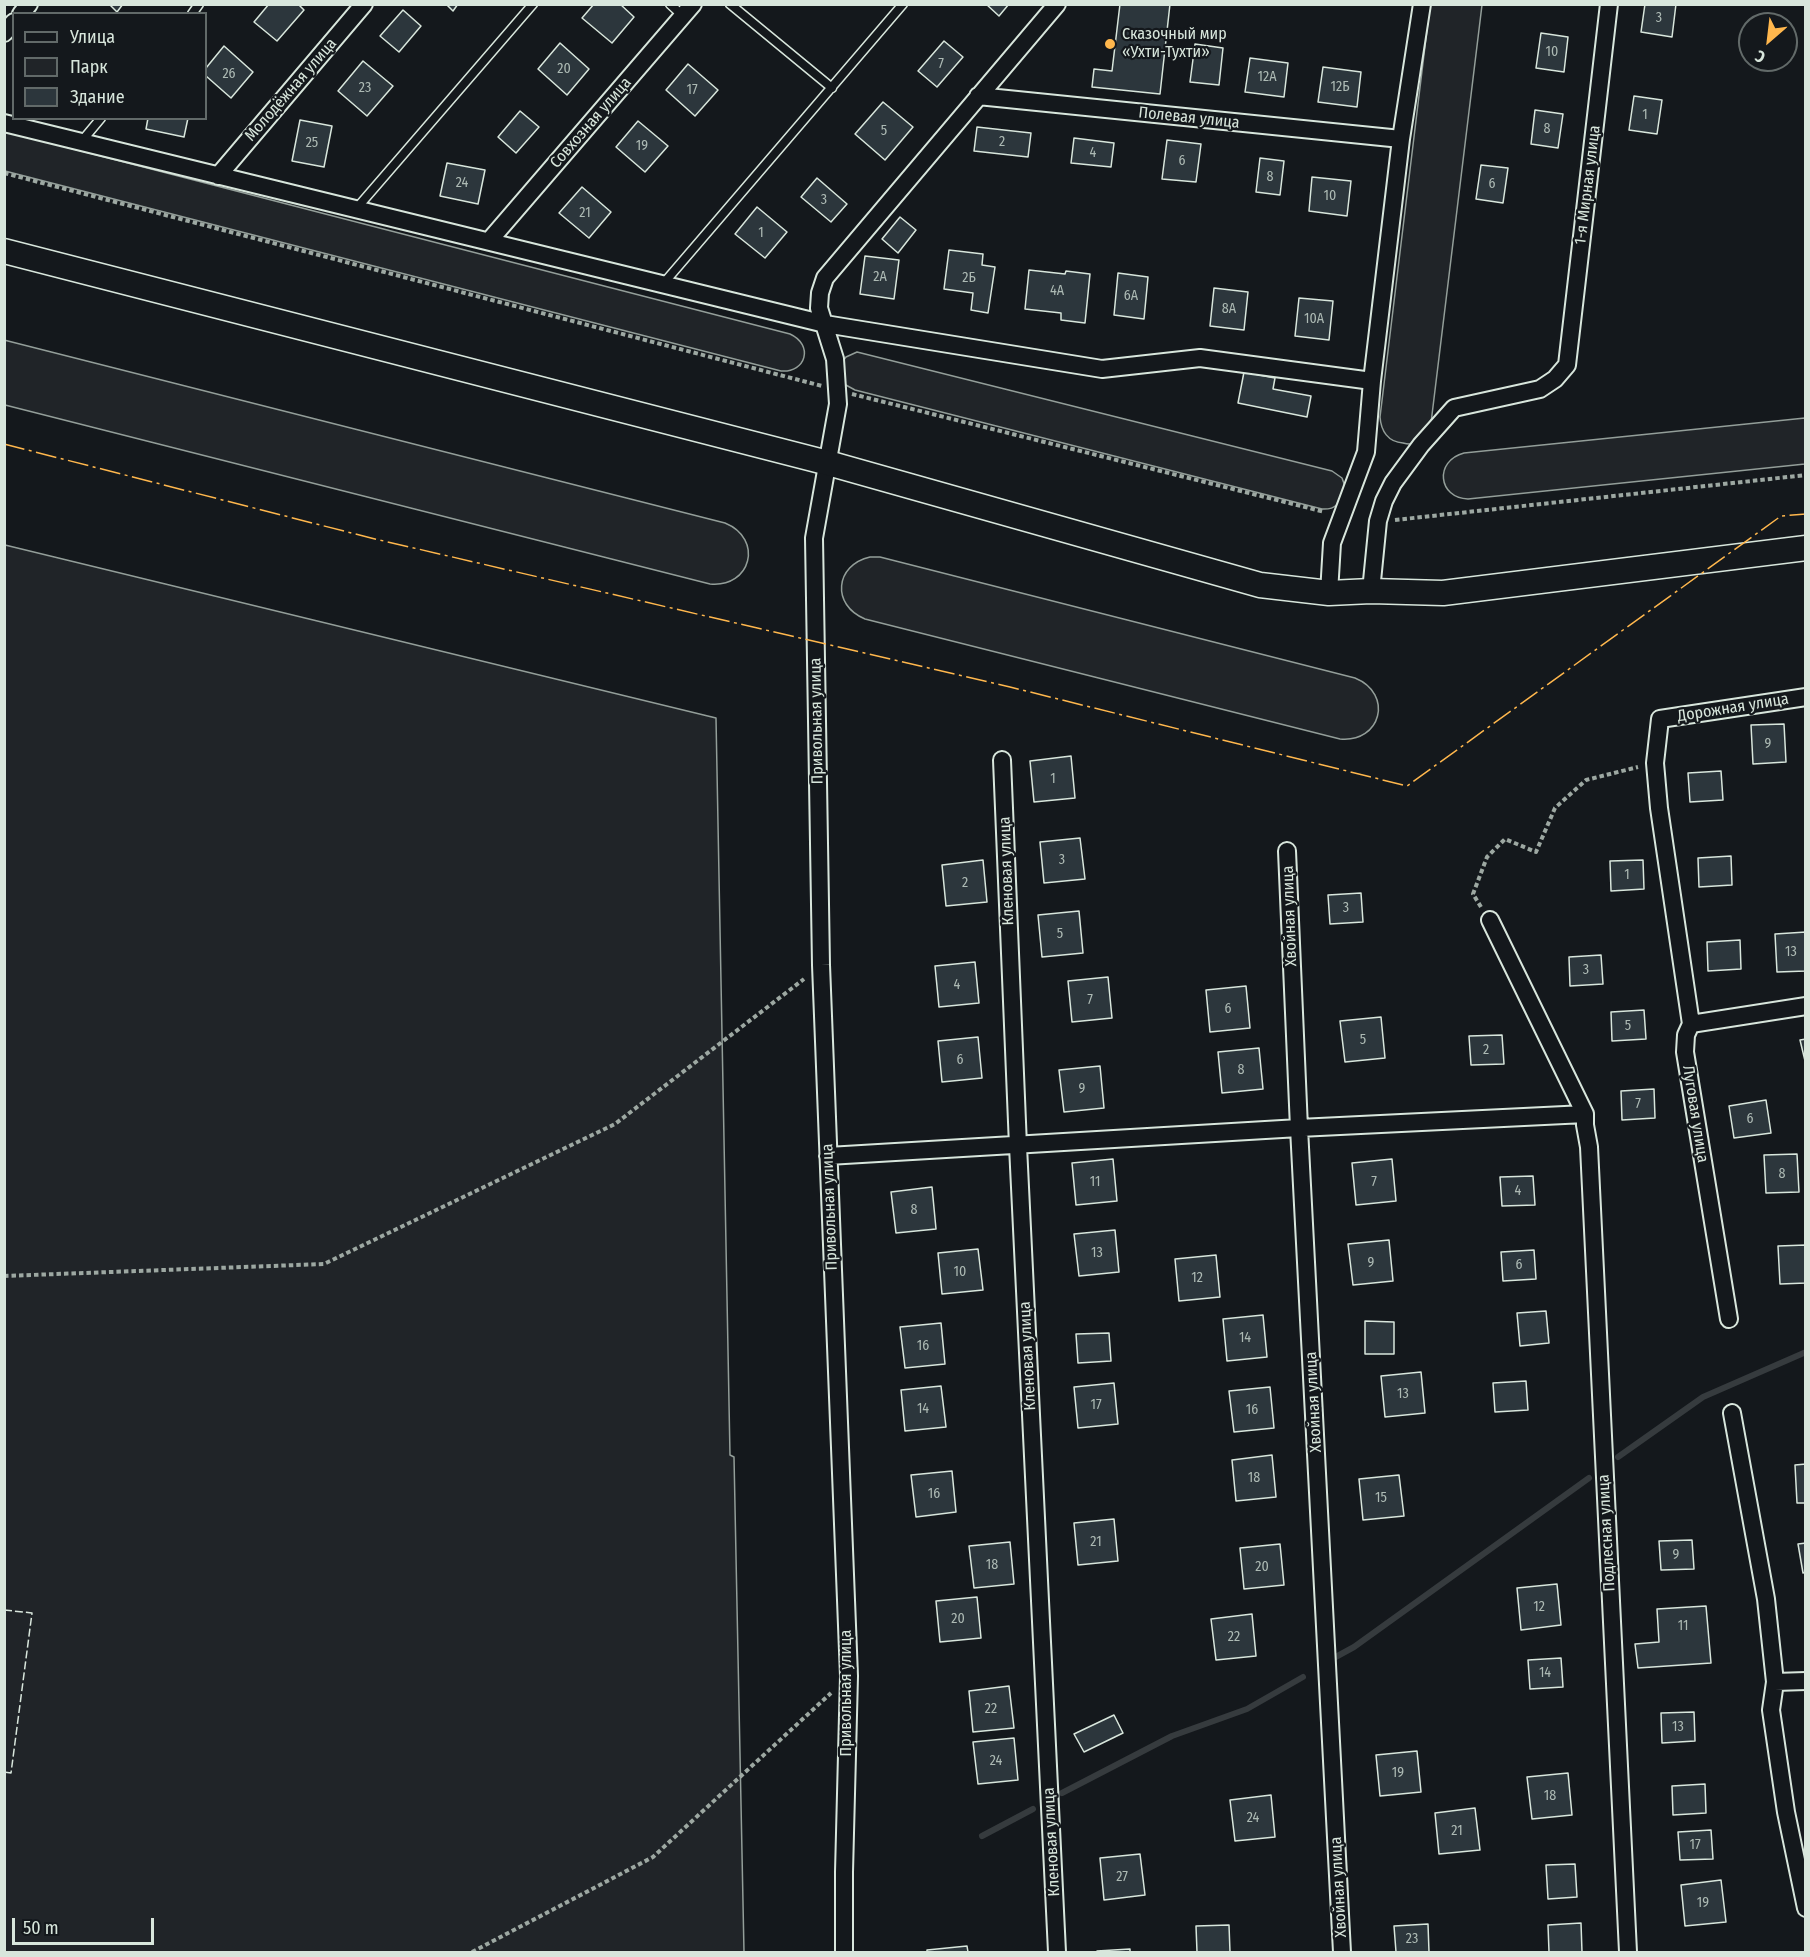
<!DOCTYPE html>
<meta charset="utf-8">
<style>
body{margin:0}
#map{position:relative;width:1810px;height:1957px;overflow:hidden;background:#14181c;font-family:"Fira Sans Condensed",sans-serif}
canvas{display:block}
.frame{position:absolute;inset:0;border:6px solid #d8e6dc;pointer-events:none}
.legend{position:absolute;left:12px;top:12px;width:195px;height:108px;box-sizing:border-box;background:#14181c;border:2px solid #626a69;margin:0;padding:8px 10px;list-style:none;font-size:18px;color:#d8e6dc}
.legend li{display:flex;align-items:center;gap:12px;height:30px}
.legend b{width:30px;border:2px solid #626a69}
.north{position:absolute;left:1738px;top:12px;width:60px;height:60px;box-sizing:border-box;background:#14181c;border:2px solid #626a69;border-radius:50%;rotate:208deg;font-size:16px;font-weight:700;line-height:24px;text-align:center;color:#d8e6dc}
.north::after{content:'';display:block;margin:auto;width:21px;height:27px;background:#ffb74d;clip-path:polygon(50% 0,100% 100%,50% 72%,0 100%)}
.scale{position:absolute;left:12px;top:1918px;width:142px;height:27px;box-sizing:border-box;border:3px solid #d8e6dc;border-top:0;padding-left:8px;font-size:18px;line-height:21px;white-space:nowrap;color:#d8e6dc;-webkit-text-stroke:4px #14181c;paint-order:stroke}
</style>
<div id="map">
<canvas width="1810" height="1957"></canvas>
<div class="frame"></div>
<ul class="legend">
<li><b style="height:8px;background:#14181c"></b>Улица</li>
<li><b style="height:16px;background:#202428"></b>Парк</li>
<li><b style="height:16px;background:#2c363c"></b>Здание</li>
</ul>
<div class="north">С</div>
<div class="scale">50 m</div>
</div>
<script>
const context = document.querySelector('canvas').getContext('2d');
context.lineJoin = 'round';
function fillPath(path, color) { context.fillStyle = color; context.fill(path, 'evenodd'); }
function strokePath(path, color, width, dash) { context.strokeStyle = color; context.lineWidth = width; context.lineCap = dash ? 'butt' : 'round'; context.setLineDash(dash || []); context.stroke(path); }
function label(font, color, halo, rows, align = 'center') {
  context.font = font + ' "Fira Sans Condensed",sans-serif'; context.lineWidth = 4.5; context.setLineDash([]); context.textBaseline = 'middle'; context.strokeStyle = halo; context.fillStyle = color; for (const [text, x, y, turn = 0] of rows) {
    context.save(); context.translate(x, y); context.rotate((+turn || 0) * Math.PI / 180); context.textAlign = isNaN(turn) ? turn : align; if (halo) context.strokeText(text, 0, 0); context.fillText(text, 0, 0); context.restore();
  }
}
const green = new Path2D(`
 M1430,5H1482L1431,423C1427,428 1423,438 1417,442C1412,445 1407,444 1403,443C1388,442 1381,431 1380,417Z
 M4,131L790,334C814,345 806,373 781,371L5,171Z
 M4,340L725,523C764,539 751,588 710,584L5,405Z
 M857,352L1332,471L1342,478L1346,489C1340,502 1337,510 1322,509L855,390L844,384L842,362L846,357Z
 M1805,418V464L1468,499C1438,498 1434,461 1464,453Z
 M5,545L716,718L730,1455L734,1457L744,1952H5Z
 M870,557H880L1355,678C1394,694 1381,743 1340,739L865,619C831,605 835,565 870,557Z`);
const stream = new Path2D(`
 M1618,1457L1703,1397L1806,1352
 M1332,1659L1354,1647L1589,1478
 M1062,1793L1172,1736L1247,1709L1303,1677
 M982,1836L1033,1809`);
const building = new Path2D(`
 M109,4H123L117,12Z
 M269,4H298L304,10L277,41L254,22Z
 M446,4H458L453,11Z
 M594,4H620L634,17L612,43L582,18Z
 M986,4H1009L999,16Z
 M1120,4H1170L1160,94L1092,87L1094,69L1112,71Z
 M1645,4H1676L1672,37L1641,32Z
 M403,10L421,26L399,52L380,36Z
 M1541,33L1568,37L1564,72L1536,68Z
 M944,41L963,57L937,87L918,71Z
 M560,43L589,69L567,95L538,69Z
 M1195,44L1223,48L1219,85L1190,82Z
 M224,46L253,72L231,98L206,76V68Z
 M1250,58L1288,63L1284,97L1245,92Z
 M363,61L393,86L367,116L338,91Z
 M688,64L718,90L695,116L666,90Z
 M1323,67L1361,72L1357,107L1318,102Z
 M1634,96L1662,100L1657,134L1629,130Z
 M883,102L913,127L885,160L855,134Z
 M1535,110L1563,114L1558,148L1531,144Z
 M520,111L539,127L516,153L498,137Z
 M148,118H188L184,137L146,129Z
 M300,120L332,126L324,167L292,161Z
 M638,121L668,146L645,172L616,147Z
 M977,127L1031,133L1028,157L974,151Z
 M1074,138L1114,143L1111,167L1071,163Z
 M1167,140L1201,144L1196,182L1162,179Z
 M1260,158L1284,161L1280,195L1256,192Z
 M447,163L485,170L478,204L440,196Z
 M1481,165L1508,168L1503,203L1476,199Z
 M1312,177L1351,181L1347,216L1309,211Z
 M817,178L847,204L831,222L801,197Z
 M582,187L611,212L589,238L559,213Z
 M757,207L787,232L765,258L735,234Z
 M900,217L916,230L898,253L882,239Z
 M949,250L983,254L982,265L995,267L988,313L971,310L973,293L944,289Z
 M865,256L899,260L894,299L860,294Z
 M1029,270L1065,274L1066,271L1090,274L1085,323L1061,320V313L1025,309Z
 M1118,273L1148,277L1144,319L1114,315Z
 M1214,288L1248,292L1244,330L1210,326Z
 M1299,298L1333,301L1329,340L1295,336Z
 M1244,372L1275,378L1273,389L1311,396L1307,417L1238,403Z
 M1784,724L1786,762L1753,764L1751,725Z
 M1071,756L1075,798L1034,802L1030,761Z
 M1721,771L1723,800L1690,802L1688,773Z
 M1080,838L1085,879L1044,883L1040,842Z
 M1731,856L1732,885L1699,887L1698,858Z
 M983,860L987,902L946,906L942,865Z
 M1643,860L1644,889L1611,891L1610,861Z
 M1361,893L1363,922L1330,924L1328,895Z
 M1079,911L1083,953L1042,957L1038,915Z
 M1806,932V971L1777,972L1775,934Z
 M1740,940L1741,969L1708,971L1707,942Z
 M1601,955L1603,984L1570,986L1569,957Z
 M975,962L979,1003L939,1007L935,966Z
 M1108,977L1112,1018L1072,1022L1068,981Z
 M1246,986L1250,1028L1210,1032L1206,990Z
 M1644,1010L1646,1039L1612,1041L1611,1012Z
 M1381,1017L1385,1058L1345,1062L1340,1021Z
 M1502,1035L1504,1064L1471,1065L1469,1036Z
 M978,1037L982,1078L942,1082L938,1041Z
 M1806,1039V1065L1800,1040Z
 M1259,1048L1263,1089L1222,1093L1218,1052Z
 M1100,1066L1104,1108L1064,1112L1059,1070Z
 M1654,1089L1655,1118L1622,1120L1621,1091Z
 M1766,1100L1771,1133L1734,1138L1729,1106Z
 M1797,1154L1799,1192L1766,1193L1764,1155Z
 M1113,1159L1117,1201L1076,1205L1072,1163Z
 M1392,1159L1396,1201L1356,1205L1352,1163Z
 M1533,1176L1535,1205L1502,1206L1500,1177Z
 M932,1187L936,1229L896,1233L891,1192Z
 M1115,1230L1119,1272L1079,1276L1074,1234Z
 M1389,1240L1393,1281L1353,1285L1348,1244Z
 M1806,1245V1283L1780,1284L1778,1246Z
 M978,1249L983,1290L942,1294L938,1253Z
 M1534,1250L1536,1279L1503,1281L1501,1252Z
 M1216,1255L1220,1297L1179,1301L1175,1259Z
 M1546,1311L1549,1343L1520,1346L1517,1313Z
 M1263,1315L1267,1357L1227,1361L1223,1319Z
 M1365,1321L1394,1322V1354H1365Z
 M941,1323L945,1364L905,1368L900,1327Z
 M1109,1333L1111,1361L1078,1363L1076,1334Z
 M1421,1372L1425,1413L1385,1417L1381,1376Z
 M1526,1381L1528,1410L1495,1412L1493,1383Z
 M1114,1383L1118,1424L1078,1428L1074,1387Z
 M941,1386L946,1427L905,1431L901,1390Z
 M1270,1387L1274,1428L1234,1432L1229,1391Z
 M1272,1455L1276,1497L1236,1501L1232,1460Z
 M1806,1464V1503H1797L1795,1465Z
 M952,1471L956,1512L916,1517L911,1475Z
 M1399,1475L1404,1516L1363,1520L1359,1479Z
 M1114,1519L1118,1561L1078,1565L1074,1523Z
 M1692,1540L1694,1569L1661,1570L1659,1541Z
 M1010,1542L1014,1584L974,1588L969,1546Z
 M1806,1543V1572L1803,1573L1798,1544Z
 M1280,1544L1284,1585L1244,1589L1240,1548Z
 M1557,1584L1561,1625L1521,1630L1517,1588Z
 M977,1597L981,1638L940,1642L936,1601Z
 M1706,1606L1711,1663L1638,1668L1635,1644L1659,1642L1657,1609Z
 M1252,1614L1256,1656L1216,1660L1211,1619Z
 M1561,1658L1563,1687L1530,1689L1528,1660Z
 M1009,1686L1014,1728L973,1732L969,1691Z
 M1694,1712L1695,1741L1662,1743L1661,1713Z
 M1114,1715L1123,1733L1084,1752L1074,1734Z
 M1014,1738L1018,1780L978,1784L973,1742Z
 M1417,1751L1421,1792L1380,1796L1376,1755Z
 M1568,1773L1572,1815L1532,1819L1527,1777Z
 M1705,1784L1706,1813L1673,1815L1672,1786Z
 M1271,1795L1275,1837L1235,1841L1230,1800Z
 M1475,1808L1480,1850L1439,1854L1435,1813Z
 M1711,1830L1713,1859L1680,1860L1678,1832Z
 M1140,1854L1145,1895L1104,1900L1100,1858Z
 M1575,1864L1577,1897L1548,1899L1546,1865Z
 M1721,1880L1726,1922L1685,1926L1681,1885Z
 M1581,1923L1582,1952H1549L1548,1925Z
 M1428,1924L1429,1952H1396L1394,1926Z
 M1229,1925L1230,1952H1197L1196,1926Z
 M967,1946L968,1952H927V1950Z
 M1130,1949V1952H1097V1951Z`);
const path = new Path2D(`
 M4,173L822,386
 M852,394L1325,512
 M1395,520L1806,475
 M1481,907L1473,894L1487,857L1505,839L1536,852L1555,808L1586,780L1638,767
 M4,1276L324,1264L615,1124L804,979
 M472,1952L653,1857L831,1693`);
const lane = new Path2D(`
 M670,4L683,16
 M730,4L832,88
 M192,14L199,4
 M81,142L101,118
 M356,209L533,4
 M663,284L903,4`);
const street = new Path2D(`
 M21,14L29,4
 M4,33L14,22
 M978,96L1401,139
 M4,123L825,324L1102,369L1200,358L1372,381
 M218,176L364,4
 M489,241L693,4
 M1371,591L1378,521L1384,501L1393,483L1421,445L1454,408L1540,389L1555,379L1567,365L1609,4
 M1329,593L1332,543L1366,452L1372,381L1401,139L1422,4
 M1002,760L1018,1146L1057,1952
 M1287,851L1299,1128L1342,1952
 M1490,920L1585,1114V1125L1589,1147L1628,1952
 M1691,1024L1659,808L1655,763L1660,719L1806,697
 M828,1156L1299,1128L1585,1114
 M1729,1319L1685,1052L1686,1035L1691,1024L1806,1006
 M1732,1413L1766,1599L1775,1682L1771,1710L1786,1812L1806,1908
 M1775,1682L1806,1681
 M844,1952V1872L849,1676L821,965L814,538L838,404L835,359L819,308L820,293L825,278L1057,4`);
const secondary = new Path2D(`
 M4,251L828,463L1260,585L1329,593L1371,591L1443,593L1806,548`);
const fence = new Path2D(`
 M4,1610L32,1613L11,1773L4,1772`);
const power = new Path2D(`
 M4,444L371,538L1010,687L1407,786L1781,516L1806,514`);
const markers = [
 [1110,44,6,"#ffb74d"]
];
const numberNames = [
 ["3",1659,18],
 ["10",1552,52],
 ["7",941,64],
 ["20",564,69],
 ["26",229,74],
 ["12А",1267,77],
 ["12Б",1340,87],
 ["23",365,88],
 ["17",692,90],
 ["1",1645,115],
 ["8",1547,129],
 ["5",884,131],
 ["2",1002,142],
 ["25",312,143],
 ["19",642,146],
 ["4",1093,153],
 ["6",1182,161],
 ["8",1270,177],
 ["24",462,183],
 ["6",1492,184],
 ["10",1330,196],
 ["3",824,200],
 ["21",585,213],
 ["1",761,233],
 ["2А",880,277],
 ["2Б",969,278],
 ["4А",1057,291],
 ["6А",1131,296],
 ["8А",1229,309],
 ["10А",1314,319],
 ["9",1768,744],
 ["1",1053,779],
 ["3",1062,860],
 ["1",1627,875],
 ["2",965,883],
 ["3",1346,908],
 ["5",1060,934],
 ["13",1791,952],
 ["3",1586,970],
 ["4",957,985],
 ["7",1090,1000],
 ["6",1228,1009],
 ["5",1628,1026],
 ["5",1363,1040],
 ["2",1486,1050],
 ["6",960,1060],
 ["8",1241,1070],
 ["9",1082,1089],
 ["7",1638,1104],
 ["6",1750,1119],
 ["8",1782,1174],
 ["11",1095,1182],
 ["7",1374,1182],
 ["4",1518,1191],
 ["8",914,1210],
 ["13",1097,1253],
 ["9",1371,1263],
 ["6",1519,1265],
 ["10",960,1272],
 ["12",1197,1278],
 ["14",1245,1338],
 ["16",923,1346],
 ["13",1403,1394],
 ["17",1096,1405],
 ["14",923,1409],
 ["16",1252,1410],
 ["18",1254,1478],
 ["16",934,1494],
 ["15",1381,1498],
 ["21",1096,1542],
 ["9",1676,1555],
 ["18",992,1565],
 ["20",1262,1567],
 ["12",1539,1607],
 ["20",958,1619],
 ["11",1683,1626],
 ["22",1234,1637],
 ["14",1545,1673],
 ["22",991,1709],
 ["13",1678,1727],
 ["24",996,1761],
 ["19",1398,1773],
 ["18",1550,1796],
 ["24",1253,1818],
 ["21",1457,1831],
 ["17",1695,1845],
 ["27",1122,1877],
 ["19",1703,1903],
 ["23",1412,1939]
];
const poiNames = [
 ["Сказочный мир",1122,35],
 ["«Ухти-Тухти»",1122,53]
];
const streetNames = [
 ["Молодёжная улица",291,90,-49],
 ["Полевая улица",1189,118,6],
 ["Совхозная улица",591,123,-49],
 ["1-я Мирная улица",1588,185,-83],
 ["Дорожная улица",1733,708,-9],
 ["Привольная улица",817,721,-91],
 ["Кленовая улица",1007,871,-92],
 ["Хвойная улица",1290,916,-92],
 ["Луговая улица",1695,1114,81],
 ["Привольная улица",830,1207,-92],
 ["Кленовая улица",1028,1356,-93],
 ["Хвойная улица",1314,1402,-93],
 ["Подлесная улица",1607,1533,-93],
 ["Привольная улица",847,1693,-90],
 ["Кленовая улица",1052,1842,-93],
 ["Хвойная улица",1339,1887,-93]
];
fillPath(green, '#202428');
strokePath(green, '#939e99', 1.5);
strokePath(stream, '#363b3e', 6);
fillPath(building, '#2c363c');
strokePath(building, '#d8e6dc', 1.5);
strokePath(lane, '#d8e6dc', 11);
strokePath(street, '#d8e6dc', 20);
strokePath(secondary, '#d8e6dc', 27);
strokePath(path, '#9da8a2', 4, [4.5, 3]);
strokePath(lane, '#14181c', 8);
strokePath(street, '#14181c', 16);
strokePath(secondary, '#14181c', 24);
strokePath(fence, '#d8e6dc', 1.5, [8, 3]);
strokePath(power, '#ffb74d', 1.5, [21, 4.5, 3, 4.5]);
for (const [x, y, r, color] of markers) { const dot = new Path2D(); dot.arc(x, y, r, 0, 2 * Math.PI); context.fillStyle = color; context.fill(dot); strokePath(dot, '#14181c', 2); }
label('14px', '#adbab4', null, numberNames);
label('16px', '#d8e6dc', '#14181c', poiNames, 'left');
label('16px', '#d8e6dc', '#14181c', streetNames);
</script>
